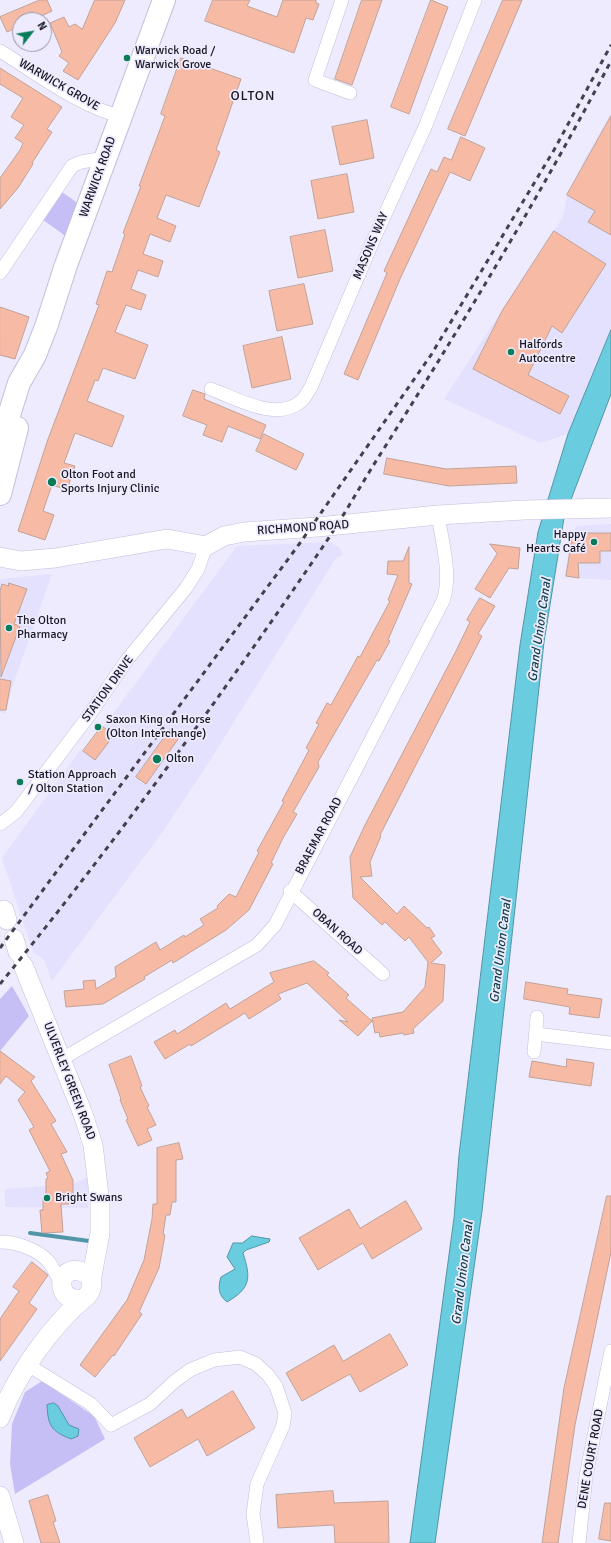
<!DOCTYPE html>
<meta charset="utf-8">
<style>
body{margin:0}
#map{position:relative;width:611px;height:1543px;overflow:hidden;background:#edebfd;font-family:Signika,sans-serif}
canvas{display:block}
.north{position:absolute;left:12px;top:12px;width:40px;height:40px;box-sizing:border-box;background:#edebfd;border:1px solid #9897a6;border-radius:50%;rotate:59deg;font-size:11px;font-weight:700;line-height:16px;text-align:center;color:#191823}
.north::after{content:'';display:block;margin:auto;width:14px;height:18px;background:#087c59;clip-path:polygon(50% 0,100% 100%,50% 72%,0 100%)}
</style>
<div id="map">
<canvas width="611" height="1543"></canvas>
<div class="north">N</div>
</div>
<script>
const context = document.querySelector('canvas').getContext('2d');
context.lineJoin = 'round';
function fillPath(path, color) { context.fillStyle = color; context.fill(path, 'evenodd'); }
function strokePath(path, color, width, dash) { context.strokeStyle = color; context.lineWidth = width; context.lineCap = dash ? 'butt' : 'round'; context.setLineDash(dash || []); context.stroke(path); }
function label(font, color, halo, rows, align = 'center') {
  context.font = font + ' Signika,sans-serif'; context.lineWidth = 3.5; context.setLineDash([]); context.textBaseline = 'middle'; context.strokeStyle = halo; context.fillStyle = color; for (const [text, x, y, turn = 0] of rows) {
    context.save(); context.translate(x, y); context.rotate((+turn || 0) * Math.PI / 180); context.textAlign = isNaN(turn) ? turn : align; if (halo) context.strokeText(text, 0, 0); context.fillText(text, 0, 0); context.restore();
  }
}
const built = new Path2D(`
 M611,113V330L568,434L540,443L444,399L563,217L567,195L585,159Z
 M611,524V580L564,577L572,533L577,526Z
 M330,542L340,548L343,555L336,558L209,762L161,834L52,981L44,960L33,952L2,858L81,749L83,751L104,726L237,546Z
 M52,574L14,682L5,714L0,712V579Z
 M88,1177V1208L5,1207V1189L73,1184Z`);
const green = new Path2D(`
 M62,192L79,204L67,237L43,220Z
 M12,986L29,1016L0,1051V999Z
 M42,1381L94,1416L105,1439L15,1494L10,1464L12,1424L25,1392Z`);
const water = new Path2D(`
 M611,330V394L564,518L544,642L482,1211L435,1543H410L454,1218L459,1155L520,645L538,532L568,434Z
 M252,1236L270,1239L269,1242L246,1250L243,1253C251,1278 251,1288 227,1302C218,1295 218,1287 221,1277L235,1269L227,1257L233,1243H242Z
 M54,1403L58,1406L69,1425L79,1429L78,1436L71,1439C51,1431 48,1426 47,1405Z`);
const stream = new Path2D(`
 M30,1233L89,1241`);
const building = new Path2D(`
 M40,0H47L52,11L33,20H20V26L7,32L0,17Z
 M95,0H125L115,23L78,80L63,71L69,63L59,56L62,52L50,23L64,17L69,27L75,24L82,29Z
 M213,0H250L247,6L277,17L283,0H316V3L319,4L313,20L306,18L294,53L205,21Z
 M362,0H382L352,85L335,79Z
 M431,0L448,7L409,114L391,107Z
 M503,0H522L465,136L448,129Z
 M181,58L241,79L216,150L220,152L199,207L166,195L157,218L176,226L170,242L150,234L143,254L163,261L158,277L138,270L131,289L146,295L141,310L126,305L115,332L148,345L135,379L103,368L98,381L95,380L87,401L124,416L112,447L75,433L64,463L75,466L67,490L52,485L43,511L54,515L45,540L18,531L48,439L99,305L96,304L107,271L112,272L125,234L123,233L141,186H139L165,116L161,114Z
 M0,68L62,107L47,129L52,132L32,163L33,164L18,188L0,209V178L20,150L23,143L15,138L24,125L11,117L23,98L0,84Z
 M611,116V235L588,222L595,211L567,195Z
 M367,120L374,158L340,165L332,127Z
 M461,137L485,148L470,181L450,172L400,279L358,380L344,374L387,273L384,271L431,169L437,172L444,157L451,160Z
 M347,174L354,212L318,219L311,181Z
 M325,230L333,271L298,278L290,237Z
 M554,231L606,264L562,333L552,326L528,375L569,396L560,414L473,369L502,311Z
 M304,284L313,324L277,331L269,291Z
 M0,307L29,317L15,359L0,355Z
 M282,337L291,379L252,388L243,346Z
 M193,390L205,394L204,399L266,425L260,439L228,426L222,442L203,435L207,425L183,416Z
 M264,434L304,454L296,470L256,451Z
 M387,458L446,469L516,466L517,483L449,486L384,474Z
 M575,533H611V551H600V563H578L579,578L566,576L572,538H575Z
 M490,544L520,548L518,569L509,568L490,598L475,589L497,554Z
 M409,547V583L412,584L388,640L390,641L379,661L377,660L318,762L319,767L293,812L297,814L283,838L271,863L273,864L249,910L226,930L173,963L172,960L144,977L145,979L103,1004L66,1007L64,991L84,989L83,981L95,980L96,989L116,977L115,967L156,942L160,950L184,935L185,937L204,925L200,919L218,908L217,906L229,894L236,897L259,852L257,851L284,802L282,801L309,750L306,748L319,724L316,723L327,703L331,705L358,656L360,657L390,601L388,600L398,575L387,574L388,561H403Z
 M9,583L27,589L14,624L20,626L1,677L0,591L2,584L8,586Z
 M480,598L495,606L478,634L482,636L380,835L381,836L370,862L372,876L360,877L397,914L404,906L427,928L429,927L435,936L431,938L442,953L431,963L445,965L443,1001L413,1029L414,1033L404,1035L403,1033L380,1037L379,1032L375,1033L372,1018L403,1012L425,987L428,962L409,937L405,941L385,922L382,925L353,898L350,857L365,825L456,651L470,622L467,620Z
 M0,679L11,681L6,710H0Z
 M102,726L114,735L95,760L83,751Z
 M171,728L181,735L146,784L136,777Z
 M314,961L329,973L327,975L349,995L346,998L372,1021L358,1036L339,1020L348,1022L307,983L278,994L281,999L249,1019L245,1013L191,1046L190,1044L165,1059L154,1042L175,1030L177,1034L226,1003L230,1009L274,982L270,973Z
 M526,982L568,989L567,994L602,999L599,1018L569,1014L570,1007L524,999Z
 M0,1051L35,1077L31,1081L56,1121L51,1124L67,1152L61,1154L73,1180V1204H61L63,1232L42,1233L40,1210H43V1198H46V1179L48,1178L46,1173L50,1171L29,1130L34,1127L18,1100L25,1092L6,1076L0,1084Z
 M131,1056L142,1086L140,1087L149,1106L147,1107L156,1125L147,1129L152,1140L138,1146L126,1120L128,1119L120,1100L121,1099L109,1065Z
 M567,1059L594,1063L591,1086L529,1077L532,1061L566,1067Z
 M179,1143L183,1159L176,1160V1202H172L170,1215H166L163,1234L165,1235L159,1268L139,1312L142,1314L114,1356L113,1355L95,1377L80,1365L127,1300L144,1260L152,1219L153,1204H157V1148Z
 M607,1196H611V1252L575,1425L558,1543H542L564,1388Z
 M406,1201L422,1229L372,1259L363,1243L318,1270L299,1238L349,1209L360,1228Z
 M32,1262L48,1275L29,1303L37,1309L0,1361V1319L19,1291L13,1287Z
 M390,1334L408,1365L360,1392L350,1374L302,1401L286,1373L334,1345L343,1361Z
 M233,1391L255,1428L207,1456L198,1439L150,1467L134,1438L182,1409L187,1418Z
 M333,1491L334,1503L388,1501L389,1543H335L334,1525L278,1528L276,1495Z
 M48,1495L56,1521L53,1522L60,1543H41L29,1501Z
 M605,1503H611V1541L599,1539Z`);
const street = new Path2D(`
 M342,0L315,80L350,93
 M0,51C35,72 80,107 120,116
 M0,273L72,166L81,162L105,158
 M211,389C235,398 277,422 300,402C305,399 308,391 311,387L376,234L425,127L475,0
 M0,824L16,812L87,718L127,660L186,588L198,569L206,546
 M290,891L383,974
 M536,1034L611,1043
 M534,1052L537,1017
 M62,1059L257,945L275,925L443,601C452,575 442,542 438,515
 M0,1242C16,1242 37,1249 48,1261C54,1268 58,1278 62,1286
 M28,1365L91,1404L111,1425L150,1404L175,1381L190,1370L214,1360L240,1357L256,1364L268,1375L276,1386L285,1413L283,1426L257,1484L253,1514L257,1543
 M579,1543L586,1476L611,1351`);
const secondary = new Path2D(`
 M0,557L21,561L55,558L167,539L206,546L224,536L244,532L318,527L438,515L524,510L611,508
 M4,910L7,920
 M14,939L18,952
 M23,965L83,1114L93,1145L100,1203V1233L91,1281
 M0,1418C16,1375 52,1324 88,1295C105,1269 58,1260 62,1287C64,1298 75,1301 84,1298
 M0,1496L14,1543`);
const highway = new Path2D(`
 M0,444L19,383L35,355L46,327L66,265L164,0
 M0,494L17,428`);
const rail = new Path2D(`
 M0,948L300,543L431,355L554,150L611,45
 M0,984C115,843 222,695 324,545C345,514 363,481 383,450C463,323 541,194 611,61`);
const markers = [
 [127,58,4,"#087c59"],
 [511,352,4,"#087c59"],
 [52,482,5,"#087c59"],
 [594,542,4,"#087c59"],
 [9,628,4,"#087c59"],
 [98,727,4,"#087c59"],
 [157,759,5,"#087c59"],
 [20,782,4,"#087c59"],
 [47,1198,4,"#087c59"]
];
const poiNames = [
 ["Warwick Road /",135,51],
 ["Warwick Grove",135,65],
 ["Halfords",519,345],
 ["Autocentre",519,359],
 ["Olton Foot and",61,475],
 ["Sports Injury Clinic",61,489],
 ["Happy",586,535,"right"],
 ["Hearts Café",586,549,"right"],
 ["The Olton",17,621],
 ["Pharmacy",17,635],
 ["Saxon King on Horse",106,720],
 ["(Olton Interchange)",106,734],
 ["Olton",166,759],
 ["Station Approach",28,775],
 ["/ Olton Station",28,789],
 ["Bright Swans",55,1198]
];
const streetNames = [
 ["WARWICK GROVE",59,85,30],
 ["WARWICK ROAD",98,177,-70],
 ["MASONS WAY",371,246,-67],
 ["RICHMOND ROAD",303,528,-4],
 ["STATION DRIVE",108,689,-54],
 ["BRAEMAR ROAD",319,836,-62],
 ["OBAN ROAD",337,932,42],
 ["ULVERLEY GREEN ROAD",69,1081,69],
 ["DENE COURT ROAD",591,1459,-80]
];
const waterNames = [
 ["Grand Union Canal",540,630,-82],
 ["Grand Union Canal",501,951,-83],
 ["Grand Union Canal",463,1273,-83]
];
const quarterNames = [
 ["OLTON",253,96]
];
fillPath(built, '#e4e1ff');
fillPath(green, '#c6bff6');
fillPath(water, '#69ccdf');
strokePath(water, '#5196a7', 1);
strokePath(stream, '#5196a7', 4);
fillPath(building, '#f7baa5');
strokePath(building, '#c1a297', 1);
strokePath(street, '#c2bfdc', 14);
strokePath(secondary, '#c2bfdc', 20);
strokePath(highway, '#c2bfdc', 24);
strokePath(street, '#fff', 13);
strokePath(secondary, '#fff', 19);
strokePath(highway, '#fff', 22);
strokePath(rail, '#42414d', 3, [5, 5]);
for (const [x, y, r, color] of markers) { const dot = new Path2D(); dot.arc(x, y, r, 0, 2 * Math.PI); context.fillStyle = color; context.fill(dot); strokePath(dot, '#edebfd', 1.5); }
label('12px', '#191823', '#edebfd', poiNames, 'left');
label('12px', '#191823', '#edebfd', streetNames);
label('italic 13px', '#15434b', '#edebfd', waterNames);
context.letterSpacing = '1px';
label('14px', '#191823', '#edebfd', quarterNames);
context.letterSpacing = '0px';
</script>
